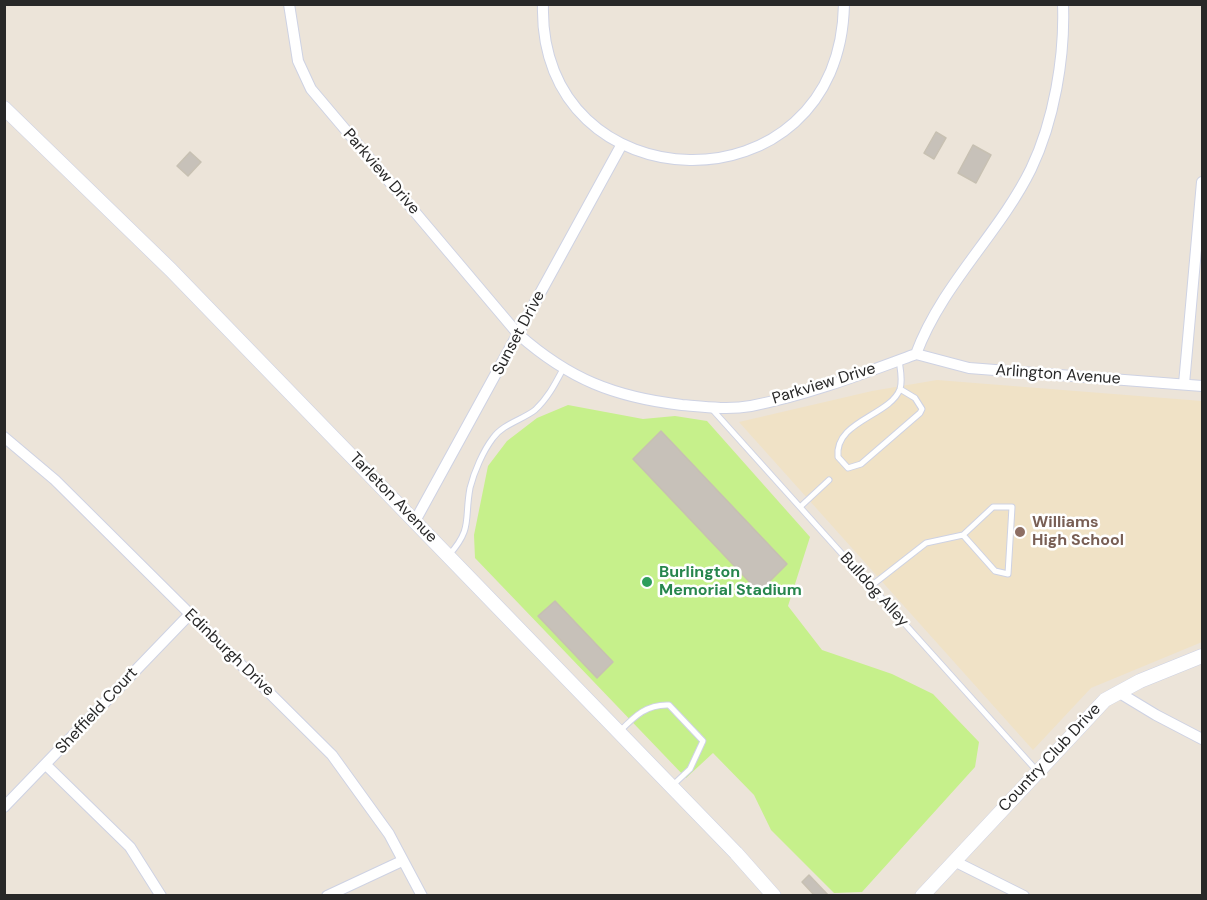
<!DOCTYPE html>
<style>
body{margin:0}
#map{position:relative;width:1207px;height:900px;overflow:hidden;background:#ece4d9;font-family:"DM Sans",sans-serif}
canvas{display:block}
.frame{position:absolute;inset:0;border:6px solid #282828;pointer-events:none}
</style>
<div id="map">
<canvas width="1207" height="900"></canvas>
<div class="frame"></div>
</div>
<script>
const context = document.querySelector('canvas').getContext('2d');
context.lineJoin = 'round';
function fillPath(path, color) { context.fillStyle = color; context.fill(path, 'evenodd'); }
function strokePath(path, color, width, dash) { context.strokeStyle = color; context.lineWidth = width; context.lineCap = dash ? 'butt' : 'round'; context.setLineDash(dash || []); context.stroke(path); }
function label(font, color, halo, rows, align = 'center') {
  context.font = font + ' "DM Sans",sans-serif'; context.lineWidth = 5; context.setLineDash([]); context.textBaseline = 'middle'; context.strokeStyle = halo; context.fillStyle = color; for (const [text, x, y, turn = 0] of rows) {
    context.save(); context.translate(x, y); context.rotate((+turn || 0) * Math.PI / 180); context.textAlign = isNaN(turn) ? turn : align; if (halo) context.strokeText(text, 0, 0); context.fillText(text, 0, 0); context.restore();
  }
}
const education = new Path2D(`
 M937,380L1202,401V642L1091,688L1033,750L739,422L872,391Z`);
const pitch = new Path2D(`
 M568,405L643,419L675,416L707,421L810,537L788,606L822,650L892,674L933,694L979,742L975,767L862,892L834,893L771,830L754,795L713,753L686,778L475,558L474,535L488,466L507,441L537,418Z`);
const building = new Path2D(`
 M936,132L946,138L934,159L924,153Z
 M973,145L991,155L976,183L958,173Z
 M190,152L201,162L188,176L177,166Z
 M661,431L787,564L759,592L633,459Z
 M555,601L613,662L597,678L538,616Z
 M809,875L829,896H815L802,882Z`);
const service = new Path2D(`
 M899,360C900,368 903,380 900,389C890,416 834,421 838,457L848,468L861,464L920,413L922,409L915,398L900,389
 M711,408L1037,771
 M800,507L829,480
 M449,555C473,528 464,520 470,488C474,472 483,451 493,438C503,424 522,420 535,410C548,398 555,384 563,369
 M871,586L926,543L963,535L993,507H1012L1008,574L995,571L963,535
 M619,732C634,717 646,704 669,705L703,741L690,769L673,785`);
const minor = new Path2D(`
 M289,4L298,61L311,89L518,334C569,379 614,397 682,405C705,407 728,410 751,406C808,395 862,374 916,354C942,284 999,234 1031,169C1054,121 1065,57 1063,4
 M543,4C537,207 840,217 844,4
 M916,354L969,368L1202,386
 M1184,384L1202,182
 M4,437L55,480L332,755L389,834L422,896
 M415,521L622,144
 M1118,692L1156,715L1202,739
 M46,765L130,847L161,896
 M4,807L189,615
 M954,861L1024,896
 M327,896L402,861`);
const tertiary = new Path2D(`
 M4,108L171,270L736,853L774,896
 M922,896L1105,700L1140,681L1202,656`);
const markers = [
 [1020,532,6,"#8d6e63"],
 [647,582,6,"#2e9e5b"]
];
const streetNames = [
 ["Parkview Drive",381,172,49],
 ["Sunset Drive",519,333,-62],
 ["Arlington Avenue",1058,375,4],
 ["Parkview Drive",824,384,-17],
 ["Tarleton Avenue",393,498,46],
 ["Bulldog Alley",874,590,48],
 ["Edinburgh Drive",229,653,44],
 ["Sheffield Court",97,711,-47],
 ["Country Club Drive",1050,758,-47]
];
const educationNames = [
 ["Williams",1032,523],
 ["High School",1032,541]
];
const leisureNames = [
 ["Burlington",659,573],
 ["Memorial Stadium",659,591]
];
fillPath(education, '#f0e2c6');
fillPath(pitch, '#c6f08b');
fillPath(building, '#c7c1b9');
strokePath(building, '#c7c0b2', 1.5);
strokePath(service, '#ced2e3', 7);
strokePath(minor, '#ced2e3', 12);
strokePath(tertiary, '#ced2e3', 15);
strokePath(service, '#fff', 5);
strokePath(minor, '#fff', 10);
strokePath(tertiary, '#fff', 14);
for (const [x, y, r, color] of markers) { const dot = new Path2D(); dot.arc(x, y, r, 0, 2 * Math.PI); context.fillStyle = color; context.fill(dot); strokePath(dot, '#fff', 2); }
label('16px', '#282828', '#fff', streetNames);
label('bold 16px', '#785e54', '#fff', educationNames, 'left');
label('bold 16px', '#27864d', '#fff', leisureNames, 'left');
</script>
